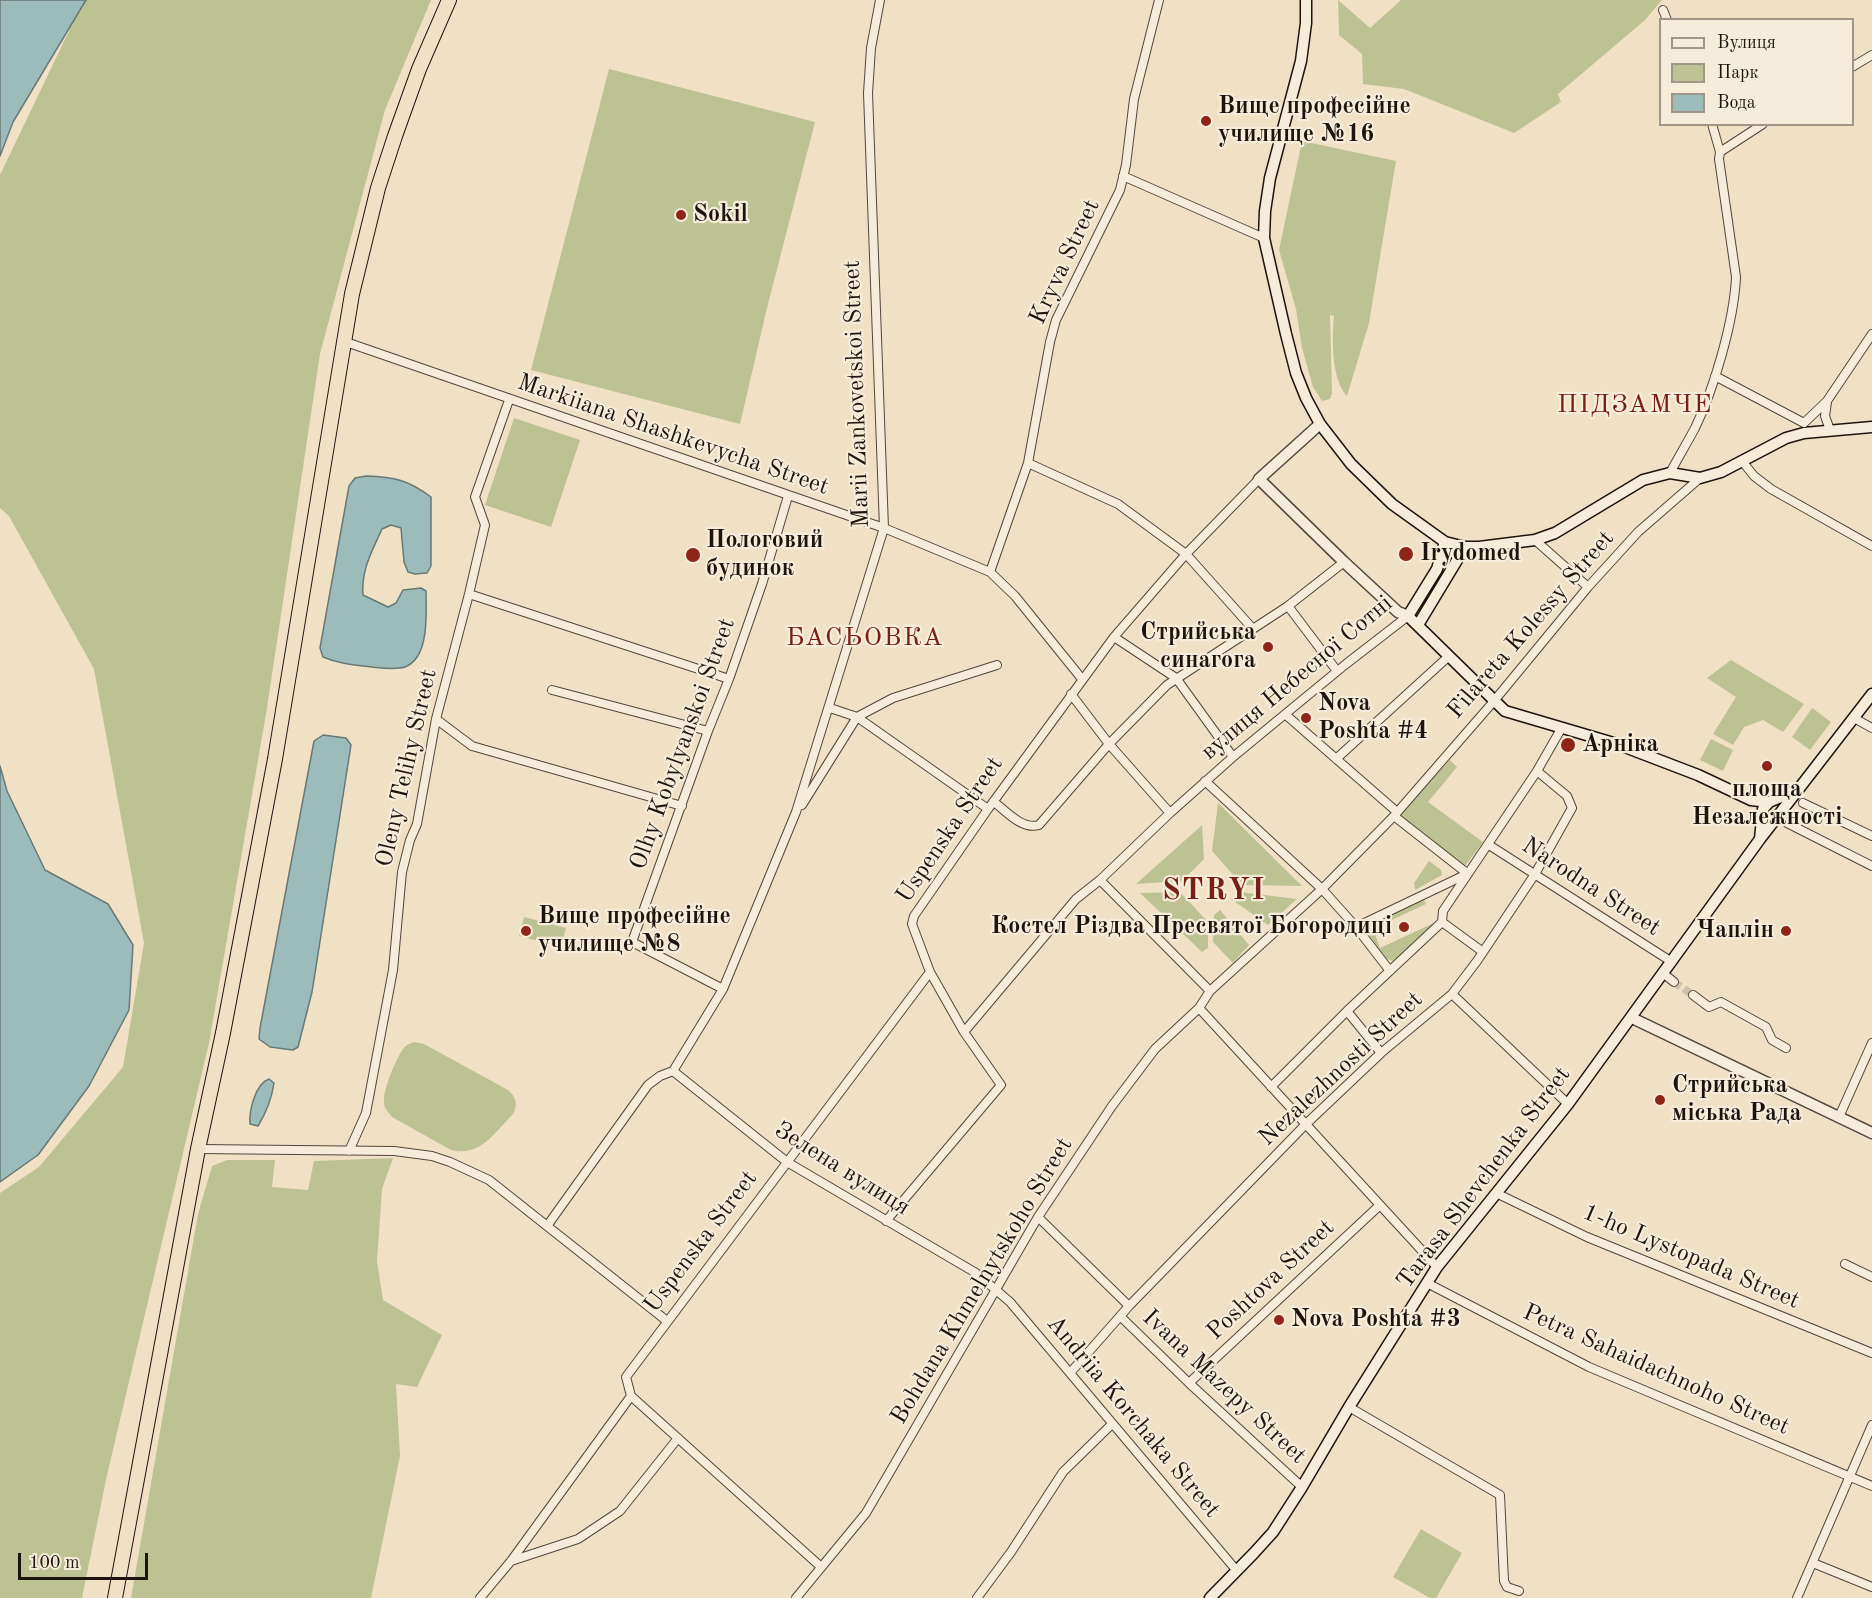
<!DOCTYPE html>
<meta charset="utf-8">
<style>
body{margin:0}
#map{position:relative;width:1872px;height:1598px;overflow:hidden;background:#f0e1c5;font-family:"Old Standard TT",serif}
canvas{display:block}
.legend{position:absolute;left:1659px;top:18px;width:195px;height:108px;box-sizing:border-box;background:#f5ecd9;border:2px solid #9f9688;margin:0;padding:8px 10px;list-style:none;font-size:18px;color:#1e140e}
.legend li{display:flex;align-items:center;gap:12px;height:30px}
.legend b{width:30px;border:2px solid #9f9688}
.scale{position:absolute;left:18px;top:1553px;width:130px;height:27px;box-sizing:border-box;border:3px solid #1e140e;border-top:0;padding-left:8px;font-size:18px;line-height:21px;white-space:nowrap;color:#1e140e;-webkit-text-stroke:4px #f5ecd9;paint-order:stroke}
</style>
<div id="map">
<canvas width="1872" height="1598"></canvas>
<ul class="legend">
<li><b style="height:8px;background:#f5ecd9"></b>Вулиця</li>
<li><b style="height:16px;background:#bdc292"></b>Парк</li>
<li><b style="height:16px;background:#9bbcbb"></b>Вода</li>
</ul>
<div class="scale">100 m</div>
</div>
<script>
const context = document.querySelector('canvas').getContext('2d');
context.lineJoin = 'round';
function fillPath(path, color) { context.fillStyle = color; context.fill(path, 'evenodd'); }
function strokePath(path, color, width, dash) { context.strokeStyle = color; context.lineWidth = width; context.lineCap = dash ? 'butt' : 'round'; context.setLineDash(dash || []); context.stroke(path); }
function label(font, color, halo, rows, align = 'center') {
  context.font = font + ' "Old Standard TT",serif'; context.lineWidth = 4.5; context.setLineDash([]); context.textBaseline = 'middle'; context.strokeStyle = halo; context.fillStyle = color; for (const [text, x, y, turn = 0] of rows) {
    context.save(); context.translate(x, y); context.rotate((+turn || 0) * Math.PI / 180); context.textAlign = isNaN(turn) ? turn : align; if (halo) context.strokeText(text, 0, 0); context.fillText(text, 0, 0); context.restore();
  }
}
const green = new Path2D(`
 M86,0H431L385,110L320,354L267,708L209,1043L107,1475L82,1598H0V1193L39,1167L123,1067L144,943L94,669L9,516L0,508V175L78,12Z
 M1338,0L1370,28L1401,0H1662L1645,20L1558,94L1561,102L1514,133L1404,89L1363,84L1362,54L1339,35Z
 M609,69L815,122L767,308L740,424L531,370Z
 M1302,141L1396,161L1369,323L1347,396C1331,380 1332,338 1334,316L1330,315L1332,393L1330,399L1322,401L1313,387L1302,348L1296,309L1279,250Z
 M514,418L580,440L551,527L485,505Z
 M1731,660L1804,704L1783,732L1763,720L1744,727L1733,745L1713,734L1736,697L1707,678Z
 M1812,708L1831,722L1810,750L1792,737Z
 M1711,739L1733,750L1723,771L1700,760Z
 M1450,760L1457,767L1428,802L1483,842L1465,866L1401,816L1400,814Z
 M1218,803L1302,886L1242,885L1212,851Z
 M1202,825L1204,859L1182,881L1136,884Z
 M1429,861L1441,870L1442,875L1415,890L1414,883Z
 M1180,892L1208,922V948L1202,952L1140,893Z
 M1240,892L1297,899L1268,925L1231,899Z
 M1424,900L1426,904L1381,925L1384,930L1379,932L1376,937L1380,948L1434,923L1435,925L1399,957L1393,961L1387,959L1370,937C1370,918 1409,907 1424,900Z
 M1220,910L1249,945L1233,963L1213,942L1214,915Z
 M524,917L566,928L561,947L519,936Z
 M415,1042L424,1044L508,1090C516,1097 518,1104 513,1114C494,1133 481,1157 451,1150L392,1117C388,1112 383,1107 384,1100C384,1088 396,1059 403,1049C406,1045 410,1043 415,1042Z
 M393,1158L382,1189L377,1261L383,1300L442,1335L417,1387L396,1384L400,1456L371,1598H131L198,1214L212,1166L227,1160H275L272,1187L308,1190L314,1161Z
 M1421,1529L1462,1553L1436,1598H1430L1393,1577Z`);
const water = new Path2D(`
 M0,0H86L13,122L0,156Z
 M366,476C395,477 408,480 431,497V566L427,573L415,574L408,572L404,562L401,528L391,525L382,529C372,551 361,570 363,595L388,607L396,603L403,590L421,588L426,591C426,613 430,657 405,667C395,670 382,668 372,667C355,665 339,664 323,657L320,648L349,486L355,478Z
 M323,735L346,738L351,745L312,992L298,1047L293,1050L270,1047L259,1039L260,1028L314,741Z
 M0,766L7,791L45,870L108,904L133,945L129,1010L89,1086L38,1155L0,1182Z
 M269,1079L274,1083C272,1097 266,1113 258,1126L250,1124C249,1111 255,1084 269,1079Z`);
const minorTunnel = new Path2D(`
 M1674,982L1693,995`);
const minor = new Path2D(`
 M1663,10L1667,20
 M1852,67L1872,55
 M1720,152L1763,124
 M1123,176L1264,238
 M343,341L884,528L990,572L1015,596L1082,679
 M1715,376L1804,423
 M1827,402L1825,416L1830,430
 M1804,423L1827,401L1872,334
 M1742,461L1754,476L1771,489L1872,546
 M1028,463L1118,504L1186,554L1253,629
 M1670,473C1678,458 1687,443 1695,428C1714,389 1734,321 1736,277L1719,159L1720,152L1712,124
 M1535,540L1588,587
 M990,572L1028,463L1050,342L1056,320L1120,190L1126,165L1134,99L1159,0
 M469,594L729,679
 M1288,606L1337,671
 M1114,637L1176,678L1233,757
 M552,690L708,731
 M1071,694L1109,744L1170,813
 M830,708L857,717L988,809
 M1286,715L1397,812
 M1854,718L1872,728
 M436,719L472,746L682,806
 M1336,759L1449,656
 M1205,781L1322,889L1356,927L1390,971
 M994,802C1006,811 1022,830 1039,825L1109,744L1167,685L1288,606L1344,562
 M1803,803L1872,836
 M802,805L857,717L893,698L997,665
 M1394,816L1468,874
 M1787,823L1872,866
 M1489,845L1672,962
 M1100,880L1210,991
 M1442,922L1443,911L1537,771L1561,729
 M1442,922L1483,952
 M1356,927L1467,874
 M1664,974L1674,982
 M723,989L632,942L708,731L729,679L762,584L788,496
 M1452,994L1568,1104
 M1693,995L1709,1007L1721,1002L1766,1027L1772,1040L1786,1048
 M1199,1008L1437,1267
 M1347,1011L1381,1053
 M964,1032L1076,899L1100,880L1170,813L1233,757L1346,664L1408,616
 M673,1071L723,989L796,812L884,528L868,93L871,48L880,0
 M673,1071L787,1162L976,1273L1010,1302L1237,1571
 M1271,1087L1347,1011L1442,922
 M1839,1117L1872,1043
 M198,1149L394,1151L432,1156L450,1162L489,1180L667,1321
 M349,1151L366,1113L393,970L402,872L410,840L417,824L436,719L469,594L485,525L475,497L509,400
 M1496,1193L1587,1237L1872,1353
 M1038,1217L1129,1306
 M886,1221L1001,1085L964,1032L930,972
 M547,1226L648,1085L660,1076L673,1071
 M1845,1264L1872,1277
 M1427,1283L1589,1367L1872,1486
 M1120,1316L1189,1383L1302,1487
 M1070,1373L1129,1306L1306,1124L1381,1053L1452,994L1477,961L1535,874L1572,808L1567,796L1537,771
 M1189,1383L1380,1205
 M1349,1407L1500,1495L1504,1581L1507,1587L1519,1591
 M511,1561L578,1539L620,1511L678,1438
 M1813,1563L1872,1587
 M820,1566L631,1396L626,1377L930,972L912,924L914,916L988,809L1114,637L1186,554L1259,479
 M480,1598L511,1561L631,1396
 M796,1598L866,1513L1038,1217L1112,1106L1155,1049L1199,1008L1210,991L1322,889L1394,816L1494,701L1588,587L1638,532L1700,478
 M977,1598L1011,1552L1063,1472L1112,1424
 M1797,1598L1872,1425`);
const tertiary = new Path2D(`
 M1320,424L1259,479L1344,562L1398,612L1408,616
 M1632,1018L1872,1133`);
const secondary = new Path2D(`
 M1306,0V23L1301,61L1270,178L1265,211L1264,238L1286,334L1296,373L1306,398L1320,424L1351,464L1392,504L1445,542L1465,547H1479L1535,540L1555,533L1643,480L1670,473L1700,478L1721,472L1786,438L1804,433L1872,427
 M1445,542L1437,569L1408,616L1505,711L1617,744L1698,775L1751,800L1769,802L1798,790
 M1418,625L1465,547
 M1760,839L1763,809L1769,802
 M1210,1598L1254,1553L1273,1532L1302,1487L1349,1407L1437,1267L1568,1104L1760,839L1872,694`);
const trunk = new Path2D(`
 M115,1598L198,1149L223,1033L275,759L352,294L378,188L395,136L419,69L449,0`);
const markers = [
 [1206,121,6,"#8f2418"],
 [681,215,6,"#8f2418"],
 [1406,554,8,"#8f2418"],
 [693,555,8,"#8f2418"],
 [1268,647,6,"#8f2418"],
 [1306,718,6,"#8f2418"],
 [1568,745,8,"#8f2418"],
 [1767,766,6,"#8f2418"],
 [1404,927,6,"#8f2418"],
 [526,931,6,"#8f2418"],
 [1786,931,6,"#8f2418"],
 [1660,1100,6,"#8f2418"],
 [1279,1320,6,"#8f2418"]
];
const poiNames = [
 ["Вище професійне",1218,107],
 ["училище №16",1218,135],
 ["Sokil",693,215],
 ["Пологовий",706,541],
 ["будинок",706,569],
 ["Irydomed",1420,554],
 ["Стрийська",1256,633,"right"],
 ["синагога",1256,661,"right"],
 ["Nova",1318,704],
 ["Poshta #4",1318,732],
 ["Арніка",1582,745],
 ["площа",1767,790,"center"],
 ["Незалежності",1767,818,"center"],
 ["Вище професійне",538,917],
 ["училище №8",538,945],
 ["Костел Різдва Пресвятої Богородиці",1392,927,"right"],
 ["Чаплін",1774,931,"right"],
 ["Стрийська",1672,1086],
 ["міська Рада",1672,1114],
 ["Nova Poshta #3",1291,1320]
];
const streetNames = [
 ["Kryva Street",1065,262,-65],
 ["Marii Zankovetskoi Street",857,394,-92],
 ["Markiiana Shashkevycha Street",673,435,19],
 ["Filareta Kolessy Street",1531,625,-49],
 ["вулиця Небесної Сотні",1297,678,-40],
 ["Olhy Kobylyanskoi Street",683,744,-70],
 ["Oleny Telihy Street",407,768,-77],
 ["Uspenska Street",950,830,-56],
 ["Narodna Street",1591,887,33],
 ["Nezalezhnosti Street",1341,1069,-43],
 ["Зелена вулиця",842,1169,32],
 ["Tarasa Shevchenka Street",1484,1178,-53],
 ["Uspenska Street",701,1242,-53],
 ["1-ho Lystopada Street",1691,1257,23],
 ["Poshtova Street",1271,1280,-43],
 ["Bohdana Khmelnytskoho Street",982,1281,-59],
 ["Petra Sahaidachnoho Street",1656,1370,24],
 ["Ivana Mazepy Street",1224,1387,43],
 ["Andriia Korchaka Street",1133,1417,50]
];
const neighbourhoodNames = [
 ["ПІДЗАМЧЕ",1635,405],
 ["БАСЬОВКА",865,638]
];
const districtNames = [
 ["STRYI",1214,891]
];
fillPath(green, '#bdc292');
fillPath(water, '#9bbcbb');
strokePath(water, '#697976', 1.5);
strokePath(minorTunnel, '#d0c2aa', 8, [8, 4]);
strokePath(minor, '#52473c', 10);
strokePath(tertiary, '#52473c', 13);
strokePath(secondary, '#1e140e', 13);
strokePath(trunk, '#1e140e', 16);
strokePath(minor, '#f5ecd9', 8);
strokePath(tertiary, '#f5ecd9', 10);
strokePath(secondary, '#f5ecd9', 10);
strokePath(trunk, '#f0e1c5', 14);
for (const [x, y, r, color] of markers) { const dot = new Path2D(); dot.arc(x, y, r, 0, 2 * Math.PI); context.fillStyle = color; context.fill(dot); strokePath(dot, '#f5ecd9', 2); }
label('bold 24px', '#1e140e', '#f5ecd9', poiNames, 'left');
label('24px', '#1e140e', '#f5ecd9', streetNames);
context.letterSpacing = '1.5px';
label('26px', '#7a1f14', '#f5ecd9', neighbourhoodNames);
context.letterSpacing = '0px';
context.letterSpacing = '1.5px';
label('bold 30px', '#7a1f14', '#f5ecd9', districtNames);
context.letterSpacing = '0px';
</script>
